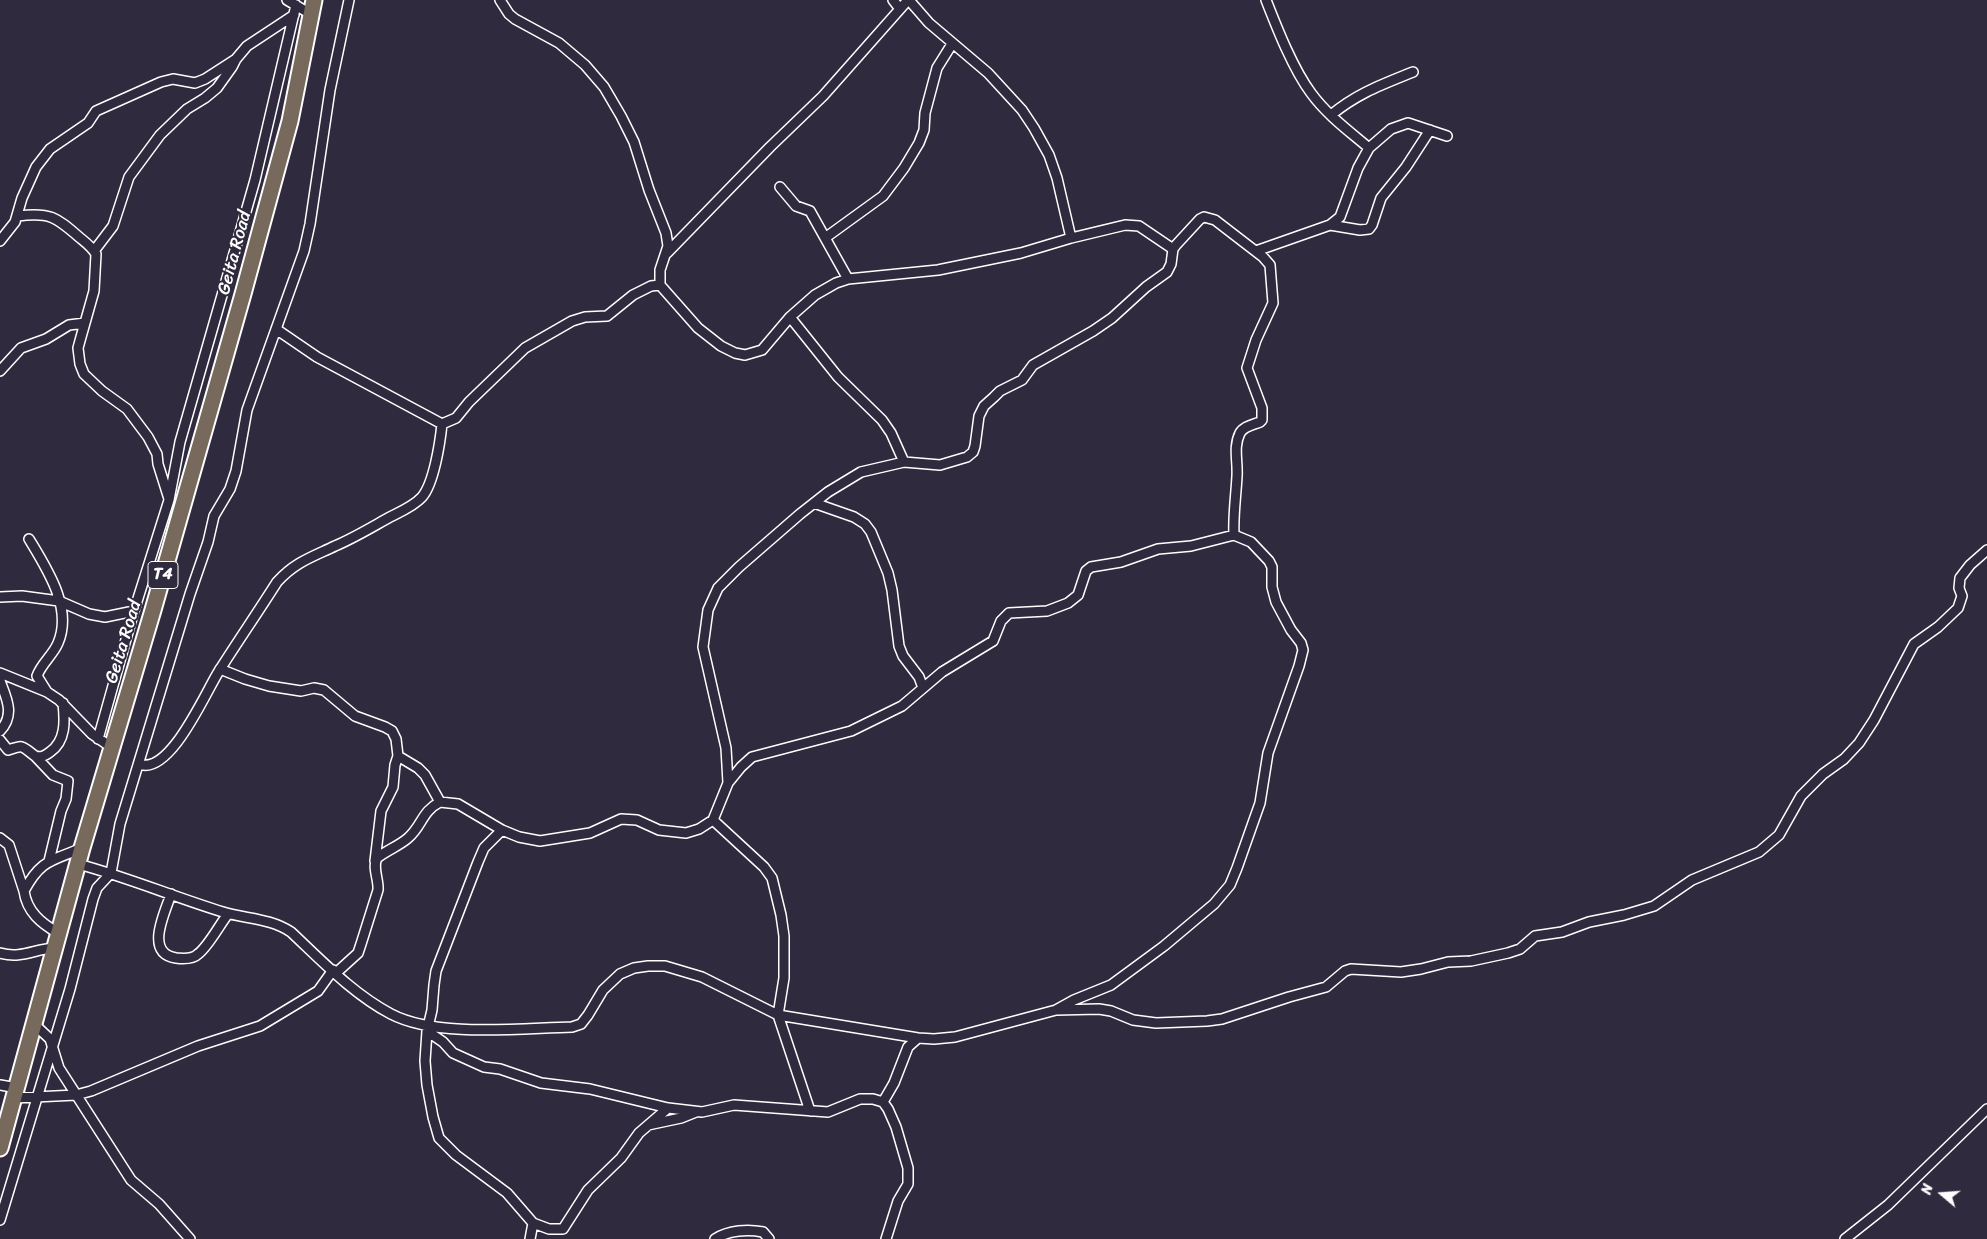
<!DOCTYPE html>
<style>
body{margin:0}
#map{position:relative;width:1987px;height:1239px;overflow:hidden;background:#2f2a3d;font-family:Sriracha,sans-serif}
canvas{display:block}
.north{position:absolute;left:1917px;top:1169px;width:50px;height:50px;-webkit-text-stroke:4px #2f2a3d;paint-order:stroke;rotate:288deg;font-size:14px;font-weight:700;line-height:20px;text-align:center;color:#fff}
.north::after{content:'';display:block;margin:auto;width:18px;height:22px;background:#fff;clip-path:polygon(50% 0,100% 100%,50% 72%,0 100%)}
</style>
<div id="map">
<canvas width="1987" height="1239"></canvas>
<div class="north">N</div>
</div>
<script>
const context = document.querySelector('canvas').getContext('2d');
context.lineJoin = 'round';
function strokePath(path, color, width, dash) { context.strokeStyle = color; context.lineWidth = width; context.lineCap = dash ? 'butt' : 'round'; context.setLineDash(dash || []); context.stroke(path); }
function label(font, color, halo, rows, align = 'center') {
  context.font = font + ' Sriracha,sans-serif'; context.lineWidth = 4; context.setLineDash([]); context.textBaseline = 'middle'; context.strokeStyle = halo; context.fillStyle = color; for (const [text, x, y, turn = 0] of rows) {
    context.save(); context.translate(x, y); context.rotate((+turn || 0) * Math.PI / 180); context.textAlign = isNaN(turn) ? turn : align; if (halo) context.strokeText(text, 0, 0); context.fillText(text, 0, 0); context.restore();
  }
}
const minor = new Path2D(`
 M287,0L312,15
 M500,0L509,14L515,19L559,43L585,65L604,87L621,116L634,142L649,190L666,233L668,246L660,270V285
 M893,0L900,9
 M909,0L929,23L988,73L1022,110L1034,128L1049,155L1057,178L1071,238
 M1266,0C1277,28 1293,69 1311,93C1327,115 1349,131 1369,148
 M1331,115C1358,93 1381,85 1413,72
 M780,187L796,206L810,211L848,279
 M18,216C50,212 56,217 79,237C85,242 92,247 96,254L94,291L81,337L78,348L80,364L84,374L102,391L127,409L148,437L157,454L158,464L169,499
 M1330,225L1360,230L1369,229L1372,225L1381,198L1406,167L1430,130
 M825,238L883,196L904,168L919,143L924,130L925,113L937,68L952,44
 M0,241L15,222L22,198L36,167L50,149L88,123L96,111L161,82L173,79L195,83L205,79L236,59
 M94,251L113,226L129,177L160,135L187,109L205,98L217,88L232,67L236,59L247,46L294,15
 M1256,251L1330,225L1340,217L1358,168L1369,148L1391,129L1408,123L1447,136
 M667,253L770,147L823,96L908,0
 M790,317L838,377L882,420L891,433L904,462
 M276,329L317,357L442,424L456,418L469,402L525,348L572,321L585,317L607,316L633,295L651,286L660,285L698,328L721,346L735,353L745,355L762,350L790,317L815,295L836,283L848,279L938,270L1021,253L1071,238L1125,225L1139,226L1173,249
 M0,371L21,348L46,339L69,325L85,323
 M814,503L854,517L865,524L871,532L888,573L892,590L899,646L903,656L919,677L923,688
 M29,539C47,569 73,608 58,643C53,655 41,664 37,676L47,692
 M0,597L22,596L59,601L89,614L105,617L134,611
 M220,669L245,679L269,686L301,691L314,688L324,690L355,716L385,727L392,731L396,739L398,756L418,768L425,775L440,802
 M0,673L47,692L59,700L92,734L111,747
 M0,681C7,699 15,715 0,731
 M98,739L134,611L169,500L180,442L255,180L296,5
 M0,740L8,750C25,744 21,746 35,756C41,758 45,756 50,752C66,741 65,721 63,703
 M35,756L53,775L68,781L66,799L61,811L49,861
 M139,764C170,776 205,693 219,671C238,641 258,612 277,582C295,562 312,557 335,546C354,538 372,527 390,517C400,512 414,506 422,497C434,483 440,443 442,424
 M713,820L764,867L772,878L781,915L784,936V978L778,1015L810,1111
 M502,830L484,848L478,862L436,971L434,985L432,1010L427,1031L425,1061L427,1085L433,1117L439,1138L456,1155L507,1193L533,1223L549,1229H563L588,1190L621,1158L639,1133L668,1108
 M0,838L9,845L24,891
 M375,861L381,811L393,787L395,765L398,756
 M78,864C127,877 174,897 223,912C246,919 270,918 291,932C322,961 353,994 391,1014C437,1038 521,1028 572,1027L581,1024L588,1015L603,990L620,974L634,968L648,966H665L702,977L778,1015L918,1038L934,1039L955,1037L1056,1010L1074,1000L1111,985L1164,946L1214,904L1230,885L1237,868L1260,803L1268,753L1299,666L1303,650L1301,643L1291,630L1276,602L1272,587V567L1269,561L1251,542L1234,535L1191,546L1158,549L1121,562L1091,567L1086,571L1078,595L1068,603L1047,611L1009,613L1001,621L993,641L942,672L902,706L851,731L752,757L741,767L728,783
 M171,894C165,913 144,953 176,958C184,959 193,959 198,954C208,947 220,924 228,914
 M58,933C41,923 27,912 24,891C41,859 52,861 82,848
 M0,953C22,959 34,949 54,948
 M336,973L358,953L361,944L378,890C379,880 372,867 377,858C387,850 399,846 408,838C422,826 422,811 440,802L458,804L502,830L519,837L540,841L590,833L621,819L637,820L659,830L686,833L699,829L713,820L728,783L726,748L703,647L708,610L718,588L739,567L800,514L828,492L861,472L904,462L940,465L967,457L973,452L975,446L979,416L984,406L994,397L1000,391L1022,380L1033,365L1093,331L1112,318L1146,287L1167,272L1171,264L1173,249L1176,245L1200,219L1204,217L1215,220L1263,257L1270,265L1273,303L1256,340L1247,368L1262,408V420L1260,422C1253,425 1244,426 1240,433C1233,447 1238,461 1237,476C1236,496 1233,515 1234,535
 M1056,1010L1099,1009L1111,1011L1133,1020L1156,1023L1207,1021L1222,1019L1289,997L1326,987L1345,971L1351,969L1401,972L1421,969L1448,962L1471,961L1508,953L1520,949L1535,936L1562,932L1589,922L1624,915L1654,906L1692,880L1759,852L1779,835L1801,796L1823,774L1844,759L1859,743L1874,720L1914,644L1938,627L1958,608L1962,596L1959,588L1960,578L1970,565L1987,550
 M34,1024L50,1039L59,1068L131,1180L159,1204L190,1239
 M427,1031L443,1042L453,1053L484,1067L500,1069L541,1083L590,1089L668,1108L702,1112L734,1105L828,1112L860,1099H873L883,1102L888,1109L896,1127L908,1168V1184L898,1201L886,1239
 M0,1085L17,1088
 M14,1098L76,1095L91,1091L198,1046L260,1026L318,991L333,970
 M883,1102L894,1083L908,1047L918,1038
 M648,1125L681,1118L696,1112
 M0,1220L70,989L93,899L97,888L111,873L120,824L190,594L208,542L214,516L230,489L236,471L247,410L304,251L310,224L330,90L349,0
 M530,1239L533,1223
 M715,1239C729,1230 748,1229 763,1232L769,1239
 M1845,1239L1888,1205L1987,1109`);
const trunk = new Path2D(`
 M0,1148L82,848L153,610L243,294L290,121L314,0`);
const shields = [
 [163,575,30]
];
const shieldNames = [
 ["T4",163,575]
];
const streetNames = [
 ["Geita Road",235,253,-75],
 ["Geita Road",124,642,-73]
];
strokePath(minor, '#fff', 12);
strokePath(trunk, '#fff', 19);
strokePath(minor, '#2f2a3d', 9);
strokePath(trunk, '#77695c', 15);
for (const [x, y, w] of shields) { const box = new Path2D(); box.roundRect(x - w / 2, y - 13.5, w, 27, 4); context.fillStyle = '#2f2a3d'; context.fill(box); strokePath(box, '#fff', 1); }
label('bold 16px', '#fff', null, shieldNames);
label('18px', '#fff', '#2f2a3d', streetNames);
</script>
